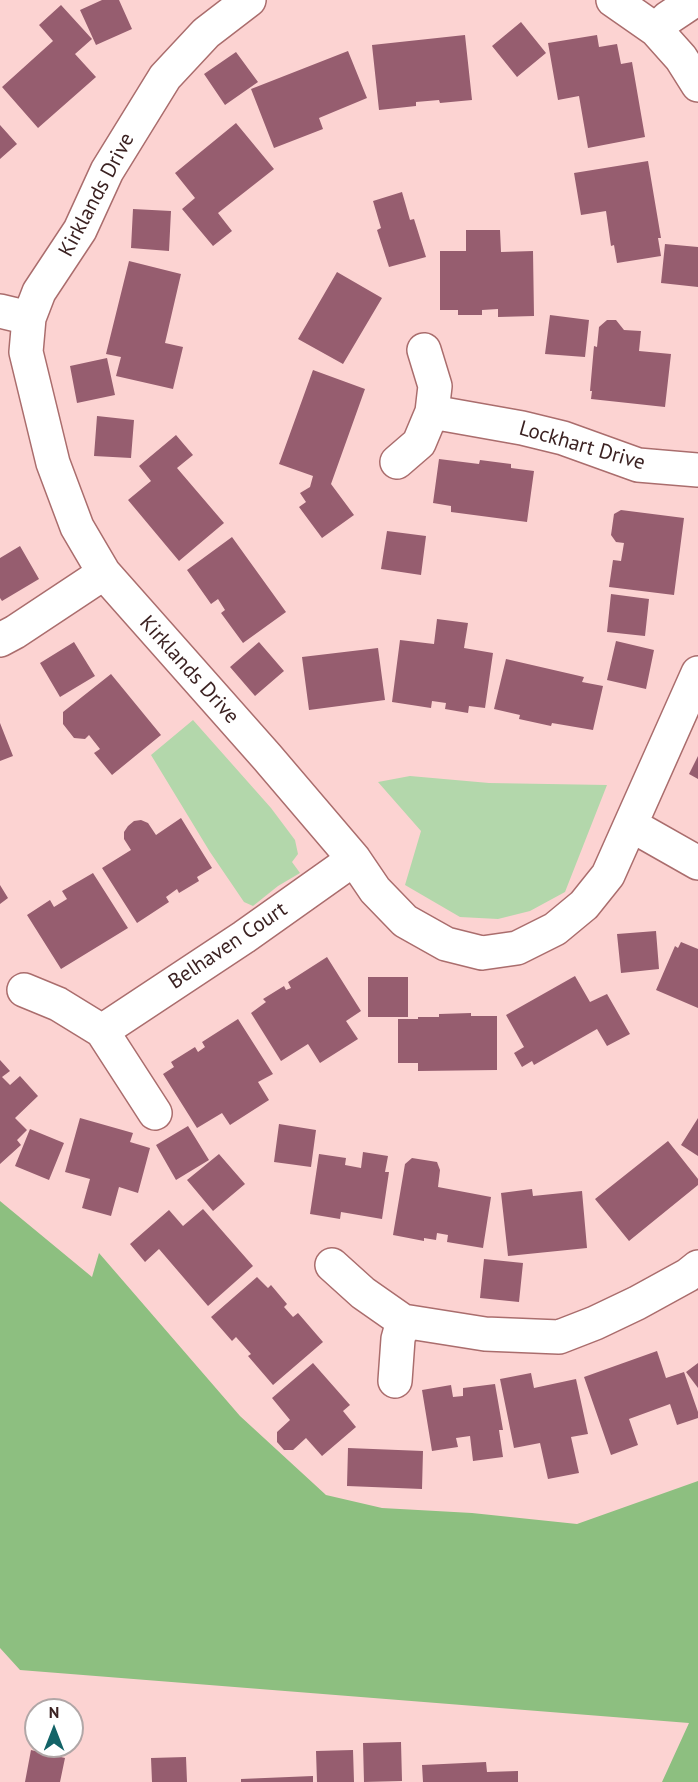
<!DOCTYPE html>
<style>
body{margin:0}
#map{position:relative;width:698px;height:1782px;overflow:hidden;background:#fcd3d2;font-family:"PT Sans",sans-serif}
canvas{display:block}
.north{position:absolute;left:24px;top:1698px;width:60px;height:60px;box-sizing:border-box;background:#fff;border:2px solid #b1a7a7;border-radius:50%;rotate:0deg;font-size:16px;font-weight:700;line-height:24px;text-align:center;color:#3b2222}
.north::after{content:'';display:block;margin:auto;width:21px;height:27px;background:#136367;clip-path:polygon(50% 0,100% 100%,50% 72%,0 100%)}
</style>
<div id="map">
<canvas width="698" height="1782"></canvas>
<div class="north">N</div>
</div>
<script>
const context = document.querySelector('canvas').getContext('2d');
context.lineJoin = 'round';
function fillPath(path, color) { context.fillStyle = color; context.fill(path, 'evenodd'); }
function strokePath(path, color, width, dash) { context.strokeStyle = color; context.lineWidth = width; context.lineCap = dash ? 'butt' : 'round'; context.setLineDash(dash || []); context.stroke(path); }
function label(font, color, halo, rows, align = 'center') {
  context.font = font + ' "PT Sans",sans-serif'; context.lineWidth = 6; context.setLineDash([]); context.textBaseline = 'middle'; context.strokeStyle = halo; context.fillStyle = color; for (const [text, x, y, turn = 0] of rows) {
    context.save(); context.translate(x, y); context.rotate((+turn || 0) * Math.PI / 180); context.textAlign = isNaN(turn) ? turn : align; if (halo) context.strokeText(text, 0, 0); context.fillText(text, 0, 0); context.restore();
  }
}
const green = new Path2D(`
 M193,720L271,808L295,840L298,854L292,862L300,873L278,886L253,906L244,902L210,852L151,755Z
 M410,776L489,783L607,785L565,892L530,911L498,919L460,917L405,885L421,831L378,782Z`);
const forest = new Path2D(`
 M0,1201L92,1277L99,1253L240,1416L326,1495L382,1508L472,1513L577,1524L698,1481V1782H662L689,1723L20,1670L0,1648Z`);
const building = new Path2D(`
 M102,0H119L132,29L96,45L80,10Z
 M61,5L92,39L75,54L96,77L38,128L2,87L53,41L39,25Z
 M521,22L546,53L517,77L492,46Z
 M465,35L472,100L440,103L439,100L416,102V106L379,110L372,45Z
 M597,35L599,47L617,44L621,64L632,62L645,137L588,148L579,96L558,100L548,43Z
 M348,51L367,98L319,118L323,129L274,148L251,89Z
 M236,52L258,82L225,105L204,74Z
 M236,123L274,169L218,213L232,231L213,246L182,209L195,198L175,173Z
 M0,125L17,144L0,159Z
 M648,161L661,238H658L661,256L617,263L614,245L611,246L606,211L581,215L574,173Z
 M402,192L410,220L414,219L426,257L389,267L377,230L381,228L373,201Z
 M133,209L171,211L169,251L131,248Z
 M466,230H500L501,252L533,251L534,316L498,317V309L482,310V315H458V310H440V251H466Z
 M665,244L698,247V287L661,283Z
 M129,261L181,274L165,343L183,347L173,389L116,376L121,357L106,354Z
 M337,272L382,298L343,364L298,339Z
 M550,315L589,320L585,357L545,354Z
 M607,320H616L624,330L641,331L639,351L671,354L665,407L591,399L592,391H590L594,346L597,347L599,327Z
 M107,358L115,395L77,403L70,366Z
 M313,370L365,389L331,484L354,515L322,538L299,507L306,502L300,493L310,487L313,476L279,464Z
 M97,416L134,420L131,458L94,456Z
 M176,435L193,455L177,468L224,523L179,561L128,500L151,481L139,466Z
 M439,459L479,464L480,460L511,464V468L534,471L527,522L451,512V506L433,503Z
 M621,510L684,518L674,595L609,587L613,560L621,561L624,543L616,542L611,535L614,514Z
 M387,531L426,536L421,575L381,569Z
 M232,537L286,612L243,643L221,613L225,610L218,599L211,604L187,570Z
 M20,546L39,579L2,601L0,598V558Z
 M611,594L649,599L645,636L607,632Z
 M437,619L468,623L464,648L493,653L485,708L469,706L468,713L445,709L446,703L432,701L431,708L392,702L400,640L434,644Z
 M616,641L654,650L646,689L607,680Z
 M74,642L95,676L60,697L40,663Z
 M259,642L284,671L255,696L230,667Z
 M378,648L385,700L309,710L302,657Z
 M506,659L584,677L582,682L603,686L593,730L552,723L551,726L519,719L520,715L494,709Z
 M111,674L161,735L112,775L94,753L100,749L89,735L85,739L74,738L63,724V712Z
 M0,723L13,756L0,761Z
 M698,756V779L689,774Z
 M181,818L212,868L197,877L199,881L179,893L177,889L166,897L169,902L137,923L102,868L131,850L124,839V832L128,826L134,821L141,820L148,823L156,835Z
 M93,873L128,928L61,969L27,915L50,900L54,907L67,899L62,891Z
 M0,885L8,898L0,904Z
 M656,931L659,969L621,973L617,934Z
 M681,942L698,949V1008L656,990L675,946L678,948Z
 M327,957L361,1011L346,1021L358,1039L320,1063L308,1044L281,1061L251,1013L266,1002L263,999L284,986L286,990L291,988L288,982Z
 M575,976L590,1002L607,994L630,1034L607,1046L597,1029L534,1065L532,1061L522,1067L514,1053L524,1047L506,1015Z
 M368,977H408V1017H368Z
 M471,1013V1016H497V1070L418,1071V1063H398V1019H418V1017H439V1014Z
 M238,1019L273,1074L258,1082L269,1100L230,1125L222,1113L197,1128L163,1074L174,1067L171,1062L195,1047L198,1052L205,1047L202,1042Z
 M0,1060L10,1071L2,1077L10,1085L20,1076L38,1096L15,1118L27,1130L17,1140L21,1145L0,1164Z
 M80,1118L133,1133L130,1142L150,1148L138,1193L119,1187L111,1216L82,1208L90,1179L65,1172Z
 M698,1118V1156L681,1145Z
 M279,1124L316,1130L311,1167L274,1162Z
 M188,1126L209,1160L176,1180L156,1145Z
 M30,1129L64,1143L49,1180L15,1166Z
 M668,1141L698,1179V1185L629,1241L595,1199Z
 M363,1152L388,1156L385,1172H389L382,1219L341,1212L340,1219L310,1214L319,1154L346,1158L345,1165L361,1168Z
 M219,1154L245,1184L213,1211L187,1180Z
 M412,1158L437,1162L440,1170L438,1187L491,1197L483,1248L447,1242L448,1235L437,1233L436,1240L424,1238V1241L393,1235L405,1164Z
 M532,1189L533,1196L582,1191L587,1248L508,1256L501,1193Z
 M203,1209L253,1266L208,1306L159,1249L145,1262L130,1244L169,1210L183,1226Z
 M484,1259L523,1263L519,1302L480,1298Z
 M257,1277L268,1288L271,1285L287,1304L284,1307L293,1317L298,1313L323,1342L273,1385L248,1356L251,1354L236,1337L232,1341L211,1317Z
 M657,1351L666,1378L684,1372L698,1412V1418L677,1425L670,1404L629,1419L638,1445L611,1455L584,1377Z
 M313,1363L350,1405L343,1411L356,1427L322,1456L306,1438L293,1450H284L277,1442V1432L290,1420L272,1398Z
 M698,1363V1388L686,1372Z
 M531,1373L534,1388L576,1379L588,1434L571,1437L579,1473L548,1479L540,1443L514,1448L500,1379Z
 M495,1384L503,1430H499L503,1457L473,1461L470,1436L456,1438L458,1447L432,1451L422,1390L451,1385L453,1397L463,1396V1388Z
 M348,1448L423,1451L422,1489L347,1486Z
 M401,1742L402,1781L364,1782L363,1743Z
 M31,1750L65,1758L60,1782H25Z
 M353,1750L354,1782H317L316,1751Z
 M186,1757L187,1782H152L151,1758Z
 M486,1762L487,1772L518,1771V1782H423L422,1765Z
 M313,1776V1782H241V1779Z`);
const minor = new Path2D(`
 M249,0L206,33L165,77L107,171L80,230L39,292L29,318L26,352L53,463L77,527L104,573L267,757L354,859L375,890L405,921L446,944L482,953L517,948L555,929L584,905L608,875L698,673
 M613,0L656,30L681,58L698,85
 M656,30L668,18L695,0
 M0,311L29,318
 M432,412L522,428L563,438L638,465L698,470
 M397,462L419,443L432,412L435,386L424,350
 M0,640L15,632L104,573
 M631,825L698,863
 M24,990L58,1004L102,1031L155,1113
 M102,1031L244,937L354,859
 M332,1265L363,1293L403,1321L485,1334L559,1337L595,1323L637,1303L688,1275L698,1267
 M395,1381L398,1339L403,1321`);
const streetNames = [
 ["Kirklands Drive",97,195,-62],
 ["Lockhart Drive",582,446,16],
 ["Kirklands Drive",189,670,48],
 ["Belhaven Court",228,946,-34]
];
fillPath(green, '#b3d7ab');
fillPath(forest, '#8dbf80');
fillPath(building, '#965d6f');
strokePath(minor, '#aa6d6d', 36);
strokePath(minor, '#fff', 33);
label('21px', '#3b2222', '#fff', streetNames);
</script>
